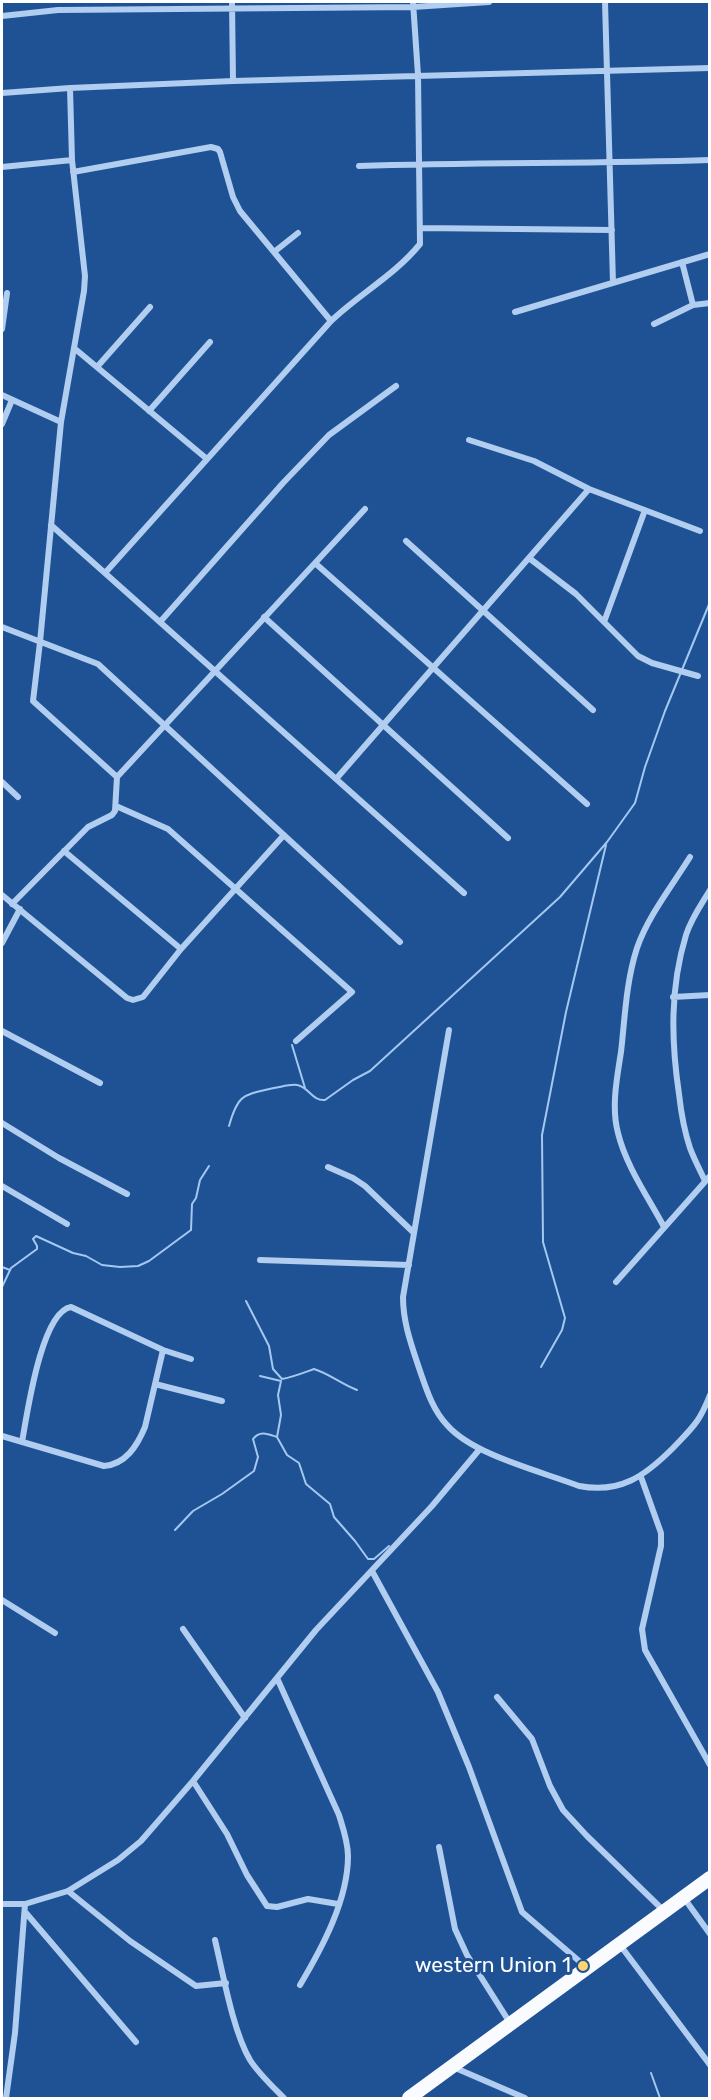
<!DOCTYPE html>
<style>
body{margin:0}
#map{position:relative;width:711px;height:2100px;overflow:hidden;background:#1e5295;font-family:Rubik,sans-serif}
canvas{display:block}
.frame{position:absolute;inset:0;border:3px solid #fff;pointer-events:none}
</style>
<div id="map">
<canvas width="711" height="2100"></canvas>
<div class="frame"></div>
</div>
<script>
const context = document.querySelector('canvas').getContext('2d');
context.lineJoin = 'round';
function strokePath(path, color, width, dash) { context.strokeStyle = color; context.lineWidth = width; context.lineCap = dash ? 'butt' : 'round'; context.setLineDash(dash || []); context.stroke(path); }
function label(font, color, halo, rows, align = 'center') {
  context.font = font + ' Rubik,sans-serif'; context.lineWidth = 6; context.setLineDash([]); context.textBaseline = 'middle'; context.strokeStyle = halo; context.fillStyle = color; for (const [text, x, y, turn = 0] of rows) {
    context.save(); context.translate(x, y); context.rotate((+turn || 0) * Math.PI / 180); context.textAlign = isNaN(turn) ? turn : align; if (halo) context.strokeText(text, 0, 0); context.fillText(text, 0, 0); context.restore();
  }
}
const stream = new Path2D(`
 M292,1045L305,1088
 M229,1126C238,1094 243,1095 274,1088C281,1087 290,1084 297,1085C309,1087 312,1101 325,1100L353,1080L370,1071L560,897L607,842L635,803L645,767L665,711L710,602
 M2,1267L10,1270
 M2,1287L11,1268L37,1249V1246L33,1239L36,1236L73,1253L86,1256L102,1265L120,1267L138,1266L149,1261L191,1230L192,1204L196,1198L200,1180L209,1166
 M246,1301L269,1346L273,1369L282,1379C293,1377 303,1373 314,1369C330,1374 341,1384 357,1390
 M541,1367L562,1330L565,1318L543,1242L542,1135L566,1012L606,845
 M260,1376L281,1381L278,1395L281,1415L277,1437
 M175,1530L193,1511L222,1494L254,1471L258,1457L253,1439C260,1430 268,1434 277,1437L287,1455L299,1463L306,1484L330,1504L334,1517L355,1541L368,1559H374L389,1546
 M651,2073L660,2098`);
const street = new Path2D(`
 M232,2L233,81
 M605,2L613,283
 M2,16L58,10L413,7L489,2
 M2,93L70,88L233,81L710,68
 M359,166C476,162 593,164 710,160
 M2,167L72,160
 M73,172L211,147L218,149L220,152L233,197L240,211L331,321
 M420,228L612,230
 M274,252L298,233
 M682,262L693,305
 M515,312L710,254
 M654,324L693,305L710,303
 M2,329L7,293
 M74,348L207,459
 M97,367L150,307
 M2,395L61,422L40,642L33,701L117,777
 M149,411L210,342
 M61,422L84,291L85,276L72,160L70,88
 M2,424L12,400
 M469,440L534,461L589,489L700,531
 M51,525L464,893
 M406,541L593,710
 M529,558L576,594L638,656L652,663L698,676
 M315,563L587,804
 M105,573L331,321C359,294 395,275 420,244L418,75L413,2
 M264,617L508,838
 M160,622L283,483L329,435L396,386
 M604,622L645,510
 M2,627L98,664L400,942
 M336,779L589,489
 M2,782L18,797
 M116,806L168,829L352,992L296,1041
 M64,851L181,949
 M2,895L127,998L133,1000L143,997L181,949L284,835
 M12,904L88,827L112,815L115,811L117,777L365,509
 M2,943L20,909
 M673,997L710,995
 M449,1030L403,1297C403,1322 411,1344 419,1368C426,1388 432,1409 447,1425C473,1455 540,1471 579,1486C620,1494 645,1476 673,1448C693,1427 699,1423 710,1395
 M2,1031L100,1083
 M2,1123L59,1158L127,1194
 M328,1167L353,1178L365,1186L414,1233
 M705,1181C700,1170 694,1159 690,1148C684,1130 681,1112 679,1094C671,1040 670,988 686,935C691,919 701,905 710,890
 M2,1186L67,1224
 M664,1227C648,1197 626,1166 618,1133C611,1107 617,1078 621,1052C625,1017 626,982 637,948C648,916 672,886 690,857
 M260,1260L409,1265
 M616,1282L710,1176
 M155,1384L222,1401
 M2,1436L104,1466C126,1464 137,1446 145,1427L163,1350
 M22,1442C27,1415 41,1312 71,1307L163,1350L191,1359
 M641,1477L661,1533V1546L642,1629L645,1650L710,1765
 M372,1571L438,1692L469,1767L522,1912L586,1967
 M2,1600L55,1633
 M183,1629L245,1718
 M277,1678L339,1815C343,1828 348,1842 348,1856C348,1900 322,1948 300,1985
 M497,1697L532,1739L550,1786L563,1810L587,1836L663,1910
 M193,1781L227,1834L247,1875L267,1906L277,1907L308,1899L338,1904
 M439,1847L455,1929L467,1955L510,2023
 M68,1891L130,1941L196,1986L226,1983
 M684,1898L710,1934
 M2,1904H25L68,1891L118,1860L141,1841L193,1781L316,1630L432,1506L479,1450
 M26,1913L136,2042
 M215,1940C223,1974 233,2031 250,2060C259,2074 272,2086 284,2098
 M620,1945L710,2065
 M453,2067L525,2098
 M6,2098L15,2033L25,1904`);
const primary = new Path2D(`
 M409,2098L710,1878`);
const markers = [
 [583,1966,6,"#fdd470"]
];
const poiNames = [
 ["western Union 1",571,1966]
];
strokePath(stream, '#a4c8f0', 2);
strokePath(street, '#b1cdef', 6);
strokePath(primary, '#f9fbff', 14);
for (const [x, y, r, color] of markers) { const dot = new Path2D(); dot.arc(x, y, r, 0, 2 * Math.PI); context.fillStyle = color; context.fill(dot); strokePath(dot, '#1e5295', 2); }
label('21px', '#fff', '#1e5295', poiNames, 'right');
</script>
